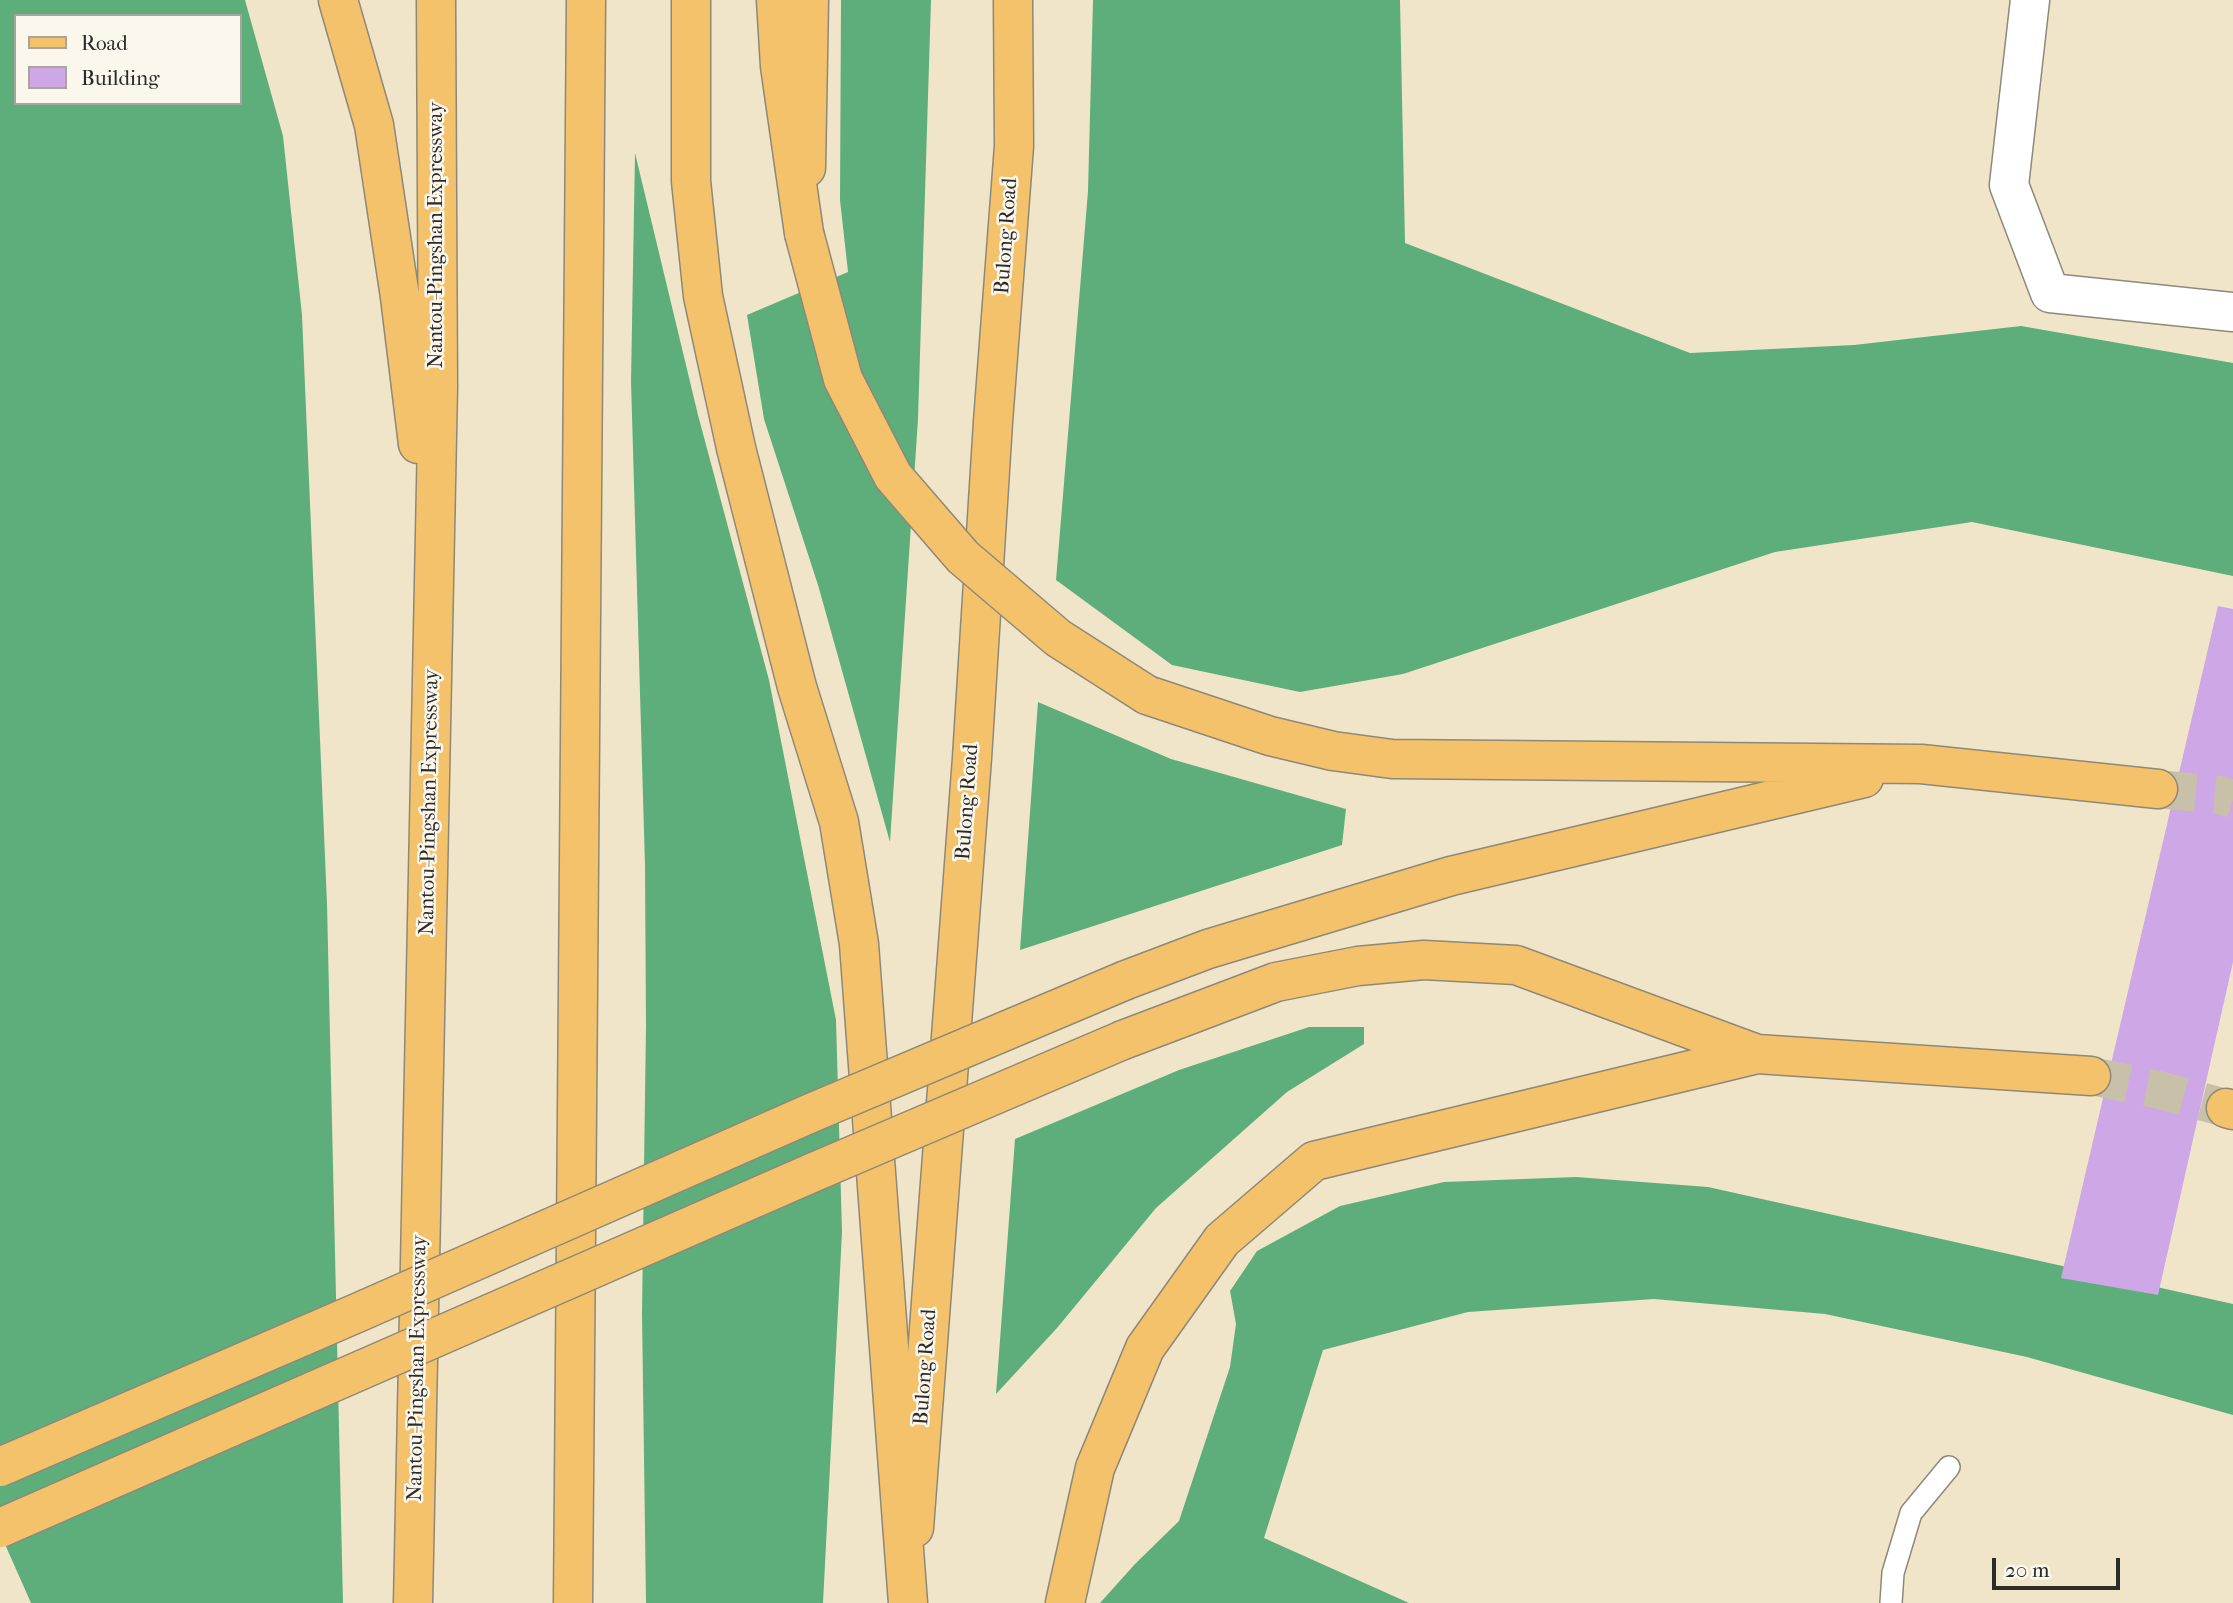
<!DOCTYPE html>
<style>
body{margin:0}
#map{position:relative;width:2233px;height:1603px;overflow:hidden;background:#f1e5c9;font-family:"IM FELL French Canon",serif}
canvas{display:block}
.legend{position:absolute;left:14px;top:14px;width:228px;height:91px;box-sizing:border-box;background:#fbf7ec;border:2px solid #a8a59f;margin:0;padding:9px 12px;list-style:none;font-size:21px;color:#2b2b2b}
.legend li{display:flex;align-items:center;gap:14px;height:35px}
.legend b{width:35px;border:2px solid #a8a59f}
.scale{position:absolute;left:1992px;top:1558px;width:128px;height:32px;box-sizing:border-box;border:4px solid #2b2b2b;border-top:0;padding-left:9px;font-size:21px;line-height:24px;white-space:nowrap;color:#2b2b2b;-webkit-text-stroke:5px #fbf7ec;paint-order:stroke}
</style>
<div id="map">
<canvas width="2233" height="1603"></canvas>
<ul class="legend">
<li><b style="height:9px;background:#f4c26a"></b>Road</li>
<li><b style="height:19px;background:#cda7e6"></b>Building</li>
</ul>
<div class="scale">20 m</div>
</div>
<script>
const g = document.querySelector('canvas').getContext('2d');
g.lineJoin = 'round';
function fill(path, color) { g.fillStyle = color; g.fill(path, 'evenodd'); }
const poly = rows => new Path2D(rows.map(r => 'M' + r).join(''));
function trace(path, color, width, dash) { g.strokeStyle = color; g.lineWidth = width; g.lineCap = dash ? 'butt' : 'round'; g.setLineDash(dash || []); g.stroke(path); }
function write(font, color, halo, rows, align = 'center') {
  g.font = font + ' "IM FELL French Canon",serif'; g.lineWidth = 5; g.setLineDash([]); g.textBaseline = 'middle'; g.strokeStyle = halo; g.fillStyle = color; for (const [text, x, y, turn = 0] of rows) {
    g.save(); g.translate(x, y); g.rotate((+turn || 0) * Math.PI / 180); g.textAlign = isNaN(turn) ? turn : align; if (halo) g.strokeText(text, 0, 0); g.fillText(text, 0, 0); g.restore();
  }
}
fill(poly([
 [0,0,245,0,283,136,302,315,327,904,343,1603,31,1603,0,1533],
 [16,16,240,16,240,103,16,103],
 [841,0,931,0,918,419,890,842,818,585,764,419,747,315,848,272,840,200],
 [1093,0,1400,0,1405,243,1690,353,1854,345,2021,326,2233,363,2233,576,1972,522,1775,552,1403,674,1300,692,1172,665,1056,580,1088,191],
 [635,153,698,415,769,680,836,1020,842,1232,823,1603,646,1603,642,1313,646,1025,645,866,631,381],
 [1038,702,1171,759,1346,809,1342,845,1020,950],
 [1309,1027,1364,1027,1364,1044,1287,1092,1156,1208,1057,1328,996,1394,1015,1139,1179,1070],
 [1576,1177,1708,1187,2233,1304,2233,1415,2027,1357,1825,1314,1654,1299,1468,1312,1323,1350,1264,1538,1409,1603,1100,1603,1135,1564,1179,1521,1230,1367,1236,1324,1230,1291,1257,1251,1340,1206,1444,1182]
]), '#5dae7b');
fill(poly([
 [2218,606,2233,609,2233,962,2158,1295,2061,1278]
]), '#cda7e6');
trace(poly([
 [2158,789,2219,795,2233,799],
 [2091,1076,2155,1089,2226,1108]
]), '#c9c0a9', 38, [38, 19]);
const service = poly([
 [1891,1603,1893,1573,1911,1513,1949,1467]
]);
const minor = poly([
 [2030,0,2009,185,2050,293,2233,312]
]);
const primary = poly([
 [806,168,809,0],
 [914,1528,972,758,993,422,1014,146,1013,0]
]);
const trunk = poly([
 [338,0,374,125,400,297,418,444],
 [691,0,691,181,703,296,736,448,797,687,839,822,859,944,908,1603],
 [413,1603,438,387,436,0],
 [573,1603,586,0]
]);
const motorway = poly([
 [776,0,780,66,804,233],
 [1147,695,1270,736,1333,751,1392,759,1921,764,2158,789],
 [1126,980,1208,949,1451,876,1864,778],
 [1123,1040,1276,982,1358,966,1424,960,1516,965,1757,1054,2091,1076],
 [2226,1108,2233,1110],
 [1065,1603,1095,1468,1145,1348,1222,1240,1314,1161,1757,1054]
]);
trace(service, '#8e887a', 24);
trace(minor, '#8e887a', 41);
trace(primary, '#8e887a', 41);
trace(trunk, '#8e887a', 41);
trace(motorway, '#8e887a', 41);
trace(service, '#fff', 21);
trace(minor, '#fff', 38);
trace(primary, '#f4c26a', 38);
trace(trunk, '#f4c26a', 38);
trace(motorway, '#f4c26a', 38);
const motorwayBridge = poly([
 [804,233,843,379,893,476,963,557,1058,638,1147,695],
 [0,1467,357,1313,811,1113,1126,980],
 [0,1528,814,1172,1123,1040]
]);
trace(motorwayBridge, '#8e887a', 41, []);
trace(motorwayBridge, '#f4c26a', 38);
write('21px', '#2b2b2b', '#fbf7ec', [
 ["Nantou-Pingshan Expressway",437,235,-90],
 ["Bulong Road",1007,236,-86],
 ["Nantou-Pingshan Expressway",430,802,-89],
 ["Bulong Road",968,802,-86],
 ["Bulong Road",926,1367,-86],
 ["Nantou-Pingshan Expressway",418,1368,-89]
]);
</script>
